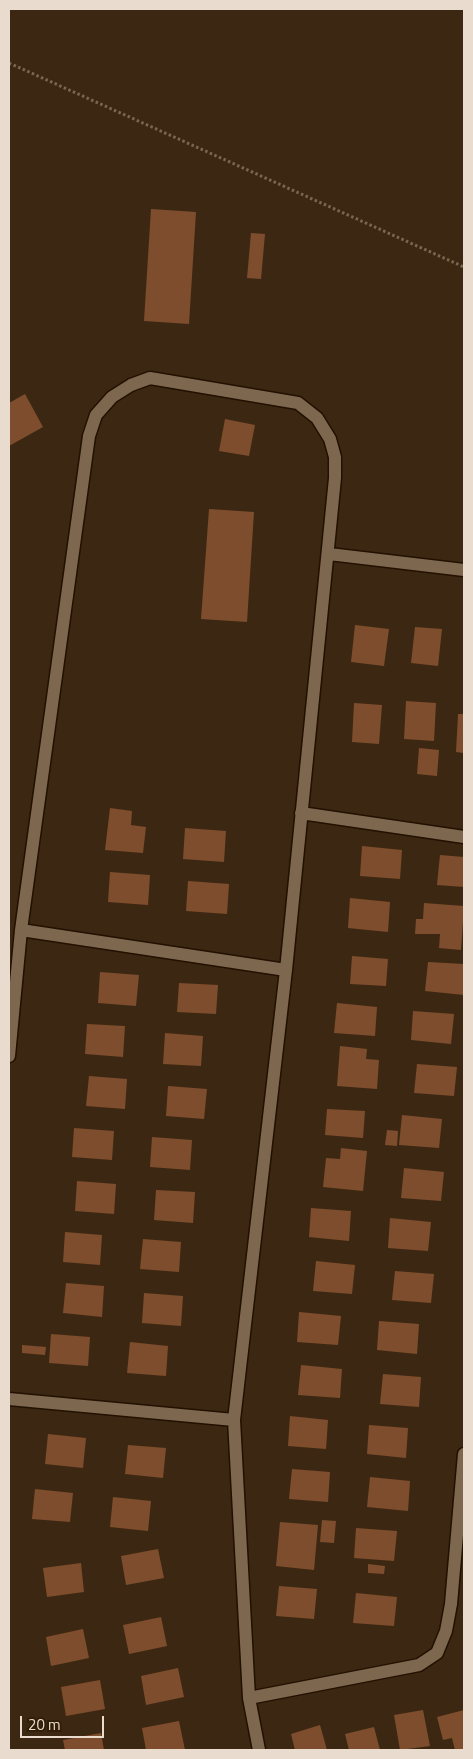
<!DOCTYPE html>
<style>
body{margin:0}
#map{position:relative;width:473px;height:1759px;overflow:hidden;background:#3c2812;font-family:"Titillium Web",sans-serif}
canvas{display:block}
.frame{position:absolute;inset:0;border:10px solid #e9dbce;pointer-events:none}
.scale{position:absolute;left:20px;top:1716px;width:84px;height:22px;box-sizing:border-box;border:2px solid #e9dbce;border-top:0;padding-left:6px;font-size:15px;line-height:18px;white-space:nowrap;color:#e9dbce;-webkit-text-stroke:4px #321e07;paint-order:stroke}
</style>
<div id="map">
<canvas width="473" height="1759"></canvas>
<div class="frame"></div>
<div class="scale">20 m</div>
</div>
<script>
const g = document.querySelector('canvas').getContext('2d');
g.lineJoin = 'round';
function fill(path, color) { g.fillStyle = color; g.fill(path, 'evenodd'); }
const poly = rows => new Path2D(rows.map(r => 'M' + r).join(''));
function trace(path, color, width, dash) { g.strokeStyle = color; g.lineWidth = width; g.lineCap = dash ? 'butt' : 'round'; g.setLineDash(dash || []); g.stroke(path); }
fill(poly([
 [151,209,196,212,189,324,144,321],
 [251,233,265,234,261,279,247,278],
 [25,394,43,427,9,446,9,403],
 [225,419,255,425,249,456,219,451],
 [209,509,254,512,247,622,201,619],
 [355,625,389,629,384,666,351,662],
 [415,627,442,629,438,666,411,663],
 [406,701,436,703,434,741,404,739],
 [354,703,382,705,379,744,352,742],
 [458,714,464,714,464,753,456,752],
 [419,748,439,750,437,776,417,774],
 [110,808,132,811,131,825,146,827,143,853,105,850],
 [185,828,226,831,224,862,183,859],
 [362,846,402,850,400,879,360,876],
 [440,855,464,857,464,887,437,885],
 [110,872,150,875,148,905,108,902],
 [188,881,229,884,227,914,186,911],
 [350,898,390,902,388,932,348,928],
 [424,903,464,906,461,950,439,948,440,934,415,934,416,919,423,919],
 [352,956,388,959,386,986,350,984],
 [428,962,464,964,464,995,425,991],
 [100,972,139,975,136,1006,98,1003],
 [179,983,218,985,216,1014,177,1012],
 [337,1003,377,1007,375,1036,334,1033],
 [413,1011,454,1014,451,1044,411,1040],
 [87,1024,125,1026,123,1057,85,1054],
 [165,1033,203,1036,201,1066,163,1064],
 [340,1046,367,1049,366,1059,379,1060,377,1089,337,1086],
 [417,1064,457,1067,454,1096,414,1093],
 [89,1076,127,1079,125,1109,86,1106],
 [168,1086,207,1089,204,1119,166,1116],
 [327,1109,365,1111,363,1138,325,1135],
 [402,1115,442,1119,439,1148,399,1145],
 [74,1128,114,1131,112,1160,72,1157],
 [387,1130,398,1131,397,1146,385,1145],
 [152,1137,192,1140,190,1170,150,1167],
 [341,1148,367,1151,363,1191,323,1187,326,1158,340,1159],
 [404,1168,444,1172,441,1201,401,1198],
 [77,1181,116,1184,114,1214,75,1211],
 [156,1190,195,1192,193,1223,154,1220],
 [311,1208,351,1211,349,1241,309,1237],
 [390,1218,431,1222,428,1251,388,1248],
 [65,1232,102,1235,100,1265,63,1262],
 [143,1239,181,1242,179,1272,140,1269],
 [316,1261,355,1265,352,1294,313,1291],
 [395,1271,434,1274,431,1303,392,1300],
 [66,1283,104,1286,102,1317,63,1313],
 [144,1293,183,1296,181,1326,142,1323],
 [299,1312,341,1316,338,1345,297,1342],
 [379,1321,419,1324,417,1354,377,1350],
 [51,1334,90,1337,88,1366,49,1363],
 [130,1342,168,1346,166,1376,127,1373],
 [22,1345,46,1347,45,1355,22,1353],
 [301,1365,342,1369,340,1398,298,1395],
 [383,1374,421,1377,419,1407,380,1404],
 [290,1416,328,1420,326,1449,288,1446],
 [369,1425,408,1428,406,1458,367,1454],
 [48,1434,86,1438,83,1468,45,1464],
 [128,1445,166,1448,163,1478,125,1474],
 [292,1469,330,1472,328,1502,289,1499],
 [370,1477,410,1481,408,1511,367,1507],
 [35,1489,73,1493,70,1522,32,1519],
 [113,1497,151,1501,148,1531,110,1527],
 [322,1520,336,1521,334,1543,320,1542],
 [280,1522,318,1525,314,1570,276,1566],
 [356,1528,397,1531,394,1561,354,1558],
 [158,1549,164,1578,126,1585,121,1556],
 [81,1563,84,1592,47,1597,43,1568],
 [368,1564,385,1566,384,1574,368,1573],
 [279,1586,317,1589,314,1619,276,1616],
 [356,1593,397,1597,394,1626,353,1623],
 [161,1617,167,1646,129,1654,123,1625],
 [83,1629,89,1658,51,1666,46,1637],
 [178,1668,184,1697,146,1705,141,1676],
 [100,1680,105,1709,66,1716,61,1687],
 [423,1710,430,1746,400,1750,394,1715],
 [464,1710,464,1750,455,1750,452,1738,443,1740,437,1717],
 [179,1721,185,1750,146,1750,142,1728],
 [320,1725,327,1750,295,1750,291,1734],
 [374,1727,380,1750,349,1750,345,1734],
 [101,1733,104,1750,65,1750,63,1740]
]), '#7e4d2d');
const minor = poly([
 [329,554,464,570],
 [301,813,464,837],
 [21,930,286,970],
 [9,1056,21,930,89,436,96,415,112,397,131,385,150,378,298,403,317,418,330,439,335,457,335,478,286,970,234,1420,249,1698,259,1750],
 [9,1399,234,1420],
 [249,1698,419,1665,437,1653,446,1631,451,1604,464,1454]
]);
trace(minor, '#221000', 15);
trace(poly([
 [9,63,464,267]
]), '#796754', 3, [2.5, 2.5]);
trace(minor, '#7e674f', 12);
</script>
